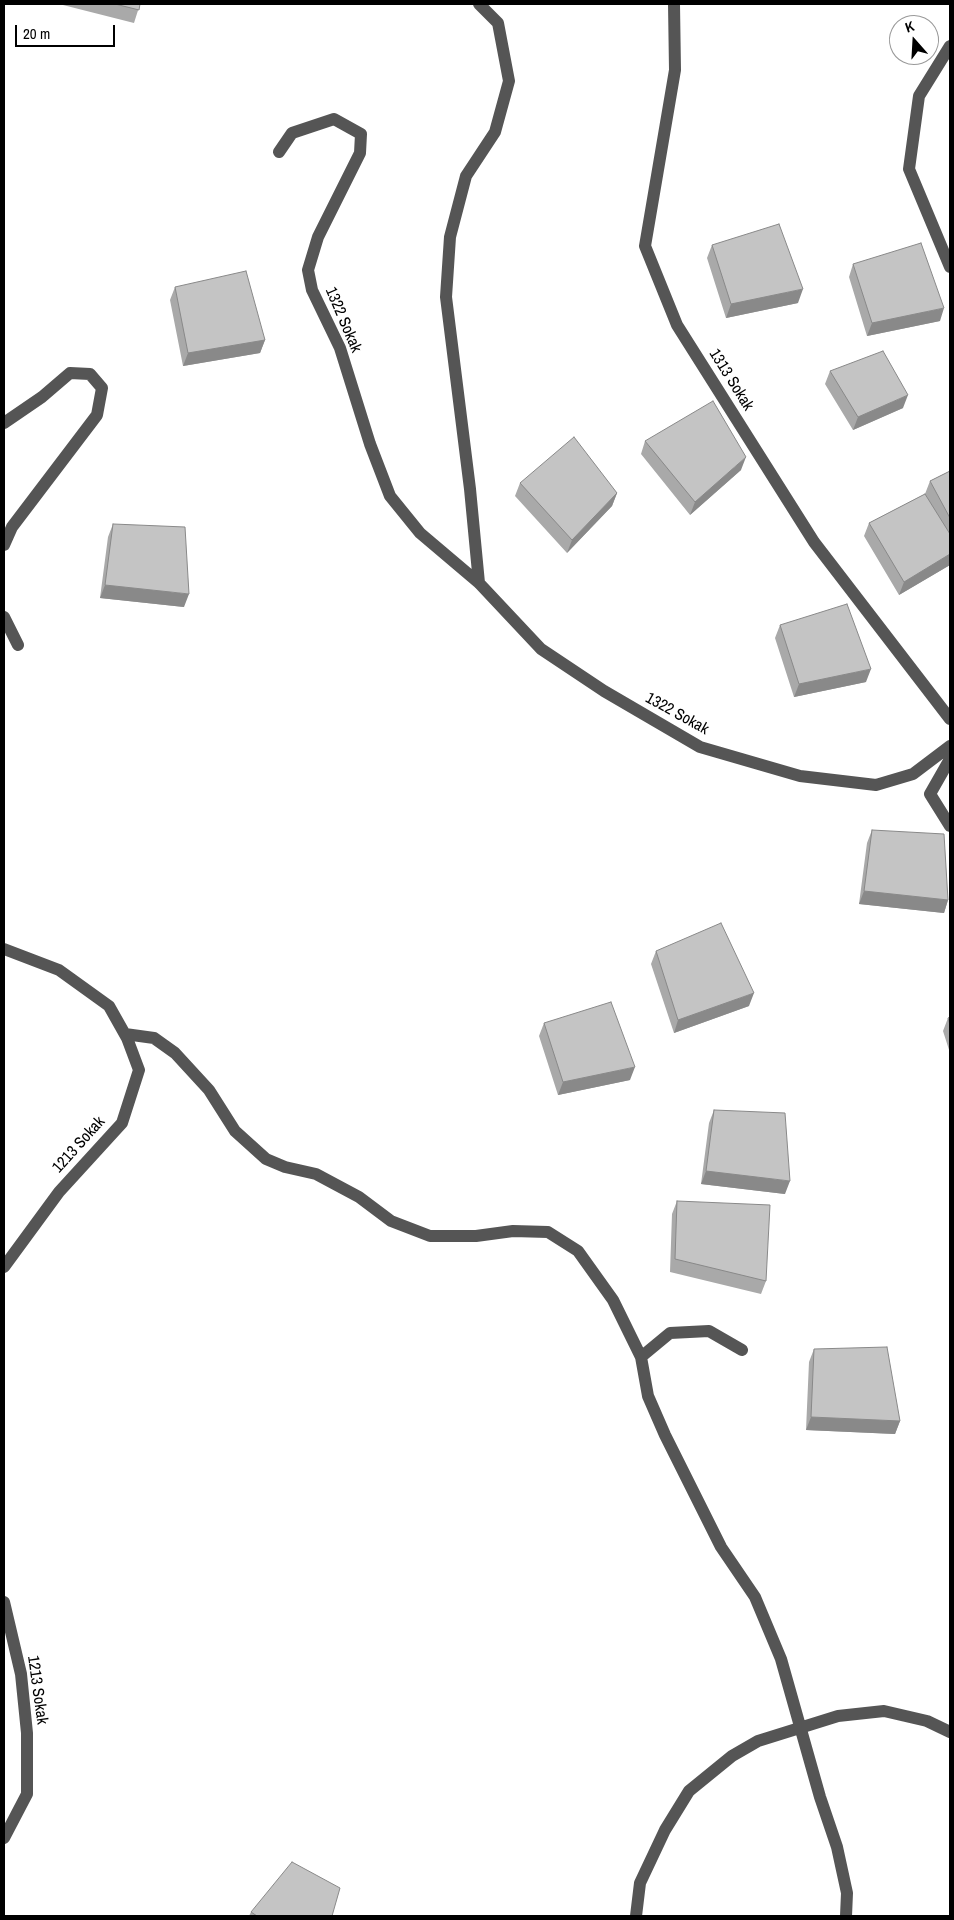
<!DOCTYPE html>
<style>
body{margin:0}
#map{position:relative;width:954px;height:1920px;overflow:hidden;background:#fff;font-family:"Archivo Narrow",sans-serif}
canvas{display:block}
.frame{position:absolute;inset:0;border:5px solid #000;pointer-events:none}
.north{position:absolute;left:889px;top:15px;width:50px;height:50px;box-sizing:border-box;background:#fff;border:1px solid #999;border-radius:50%;rotate:341deg;font-size:14px;font-weight:700;line-height:20px;text-align:center;color:#000}
.north::after{content:'';display:block;margin:auto;width:18px;height:22px;background:#000;clip-path:polygon(50% 0,100% 100%,50% 72%,0 100%)}
.scale{position:absolute;left:15px;top:25px;width:100px;height:22px;box-sizing:border-box;border:2px solid #000;border-top:0;padding-left:6px;font-size:15px;line-height:18px;white-space:nowrap;color:#000;-webkit-text-stroke:4px #fff;paint-order:stroke}
</style>
<div id="map">
<canvas width="954" height="1920"></canvas>
<div class="frame"></div>
<div class="north">K</div>
<div class="scale">20 m</div>
</div>
<script>
const g = document.querySelector('canvas').getContext('2d');
g.lineJoin = 'round';
const poly = rows => new Path2D(rows.map(r => 'M' + r).join(''));
function trace(path, color, width, dash) { g.strokeStyle = color; g.lineWidth = width; g.lineCap = dash ? 'butt' : 'round'; g.setLineDash(dash || []); g.stroke(path); }
function fill(path, color) { g.fillStyle = color; g.fill(path, 'evenodd'); }
function write(font, color, halo, rows, align = 'center') {
  g.font = font + ' "Archivo Narrow",sans-serif'; g.lineWidth = 4; g.setLineDash([]); g.textBaseline = 'middle'; g.strokeStyle = halo; g.fillStyle = color; for (const [text, x, y, turn = 0] of rows) {
    g.save(); g.translate(x, y); g.rotate((+turn || 0) * Math.PI / 180); g.textAlign = isNaN(turn) ? turn : align; if (halo) g.strokeText(text, 0, 0); g.fillText(text, 0, 0); g.restore();
  }
}
trace(poly([
 [479,4,498,23,509,81,495,132,466,176,450,237,446,297,470,489,479,583],
 [674,4,675,70,645,246,677,325,814,542,950,719],
 [950,46,919,96,909,169,950,267],
 [279,152,292,133,334,119,361,134,360,153,318,237,308,270,312,290,340,348,370,444,390,496,420,533,479,583,541,649,604,691,700,747,800,776,876,785,913,774,950,746],
 [4,423,42,397,70,373,90,374,102,388,97,415,12,527,4,545],
 [4,617,18,645],
 [950,759,930,794,950,826],
 [4,949,59,970,109,1006,127,1038,139,1070,122,1123,59,1192,4,1267],
 [125,1034,154,1038,175,1053,209,1090,235,1131,266,1159,285,1167,316,1174,359,1197,391,1221,430,1236,476,1236,513,1231,548,1232,578,1251,613,1300,641,1357],
 [742,1350,709,1331,670,1333,641,1357,648,1396,665,1435,721,1547,755,1597,781,1659,820,1797,837,1847,847,1893,846,1916],
 [4,1602,21,1674,27,1733,27,1794,4,1838],
 [636,1916,640,1883,665,1830,689,1791,732,1756,758,1741,838,1716,884,1711,927,1721,950,1732]
]), '#555', 12);
fill(poly([
 [59,4,140,4,134,23],
 [712,245,798,303,726,318,707,258],
 [853,264,940,321,867,336,849,277],
 [175,287,265,340,260,353,183,366,170,300],
 [830,371,903,408,853,430,825,384],
 [645,441,741,470,690,515,641,454],
 [950,471,950,565,899,595,864,536,869,523,925,494,930,481],
 [520,483,617,493,612,506,567,553,515,496],
 [113,524,184,607,100,598,108,537],
 [780,625,866,682,794,697,775,638],
 [872,830,948,900,944,913,859,904,867,843],
 [656,951,749,1006,674,1033,651,964],
 [950,1017,950,1053,943,1031,948,1018],
 [544,1023,630,1080,558,1095,539,1036],
 [714,1110,785,1194,701,1184,709,1123],
 [677,1201,766,1281,761,1294,670,1272,672,1214],
 [814,1349,900,1421,895,1434,806,1430,809,1362],
 [251,1912,332,1916,249,1916]
]), '#a9a9a9');
fill(poly([
 [803,289,798,303,726,318,731,304],
 [944,308,940,321,867,336,872,323],
 [265,340,260,353,183,366,188,353],
 [908,395,903,408,853,430,858,417],
 [746,457,741,470,690,515,695,502],
 [617,493,612,506,567,553,572,540],
 [950,554,950,565,899,595,904,582],
 [105,585,189,594,184,607,100,598],
 [871,669,866,682,794,697,799,684],
 [864,891,948,900,944,913,859,904],
 [754,993,749,1006,674,1033,678,1020],
 [635,1067,630,1080,558,1095,563,1082],
 [706,1171,790,1181,785,1194,701,1184],
 [811,1417,900,1421,895,1434,806,1430]
]), '#898989');
const building = poly([
 [115,4,140,4,139,10,115,4],
 [779,224,803,289,731,304,712,245,779,224],
 [921,243,944,308,872,323,853,264,921,243],
 [246,271,265,340,188,353,175,287,246,271],
 [883,351,908,395,858,417,830,371,883,351],
 [713,401,746,457,695,502,645,441,713,401],
 [574,437,617,493,572,540,520,483,574,437],
 [950,471,950,518,930,481,950,471],
 [925,494,950,534,950,554,904,582,869,523,925,494],
 [113,524,185,527,189,594,105,585,113,524],
 [847,604,871,669,799,684,780,625,847,604],
 [872,830,944,834,948,900,864,891,872,830],
 [721,923,754,993,678,1020,656,951,721,923],
 [611,1002,635,1067,563,1082,544,1023,611,1002],
 [950,1017,950,1025,948,1018,950,1017],
 [714,1110,785,1113,790,1181,706,1171,714,1110],
 [677,1201,770,1205,766,1281,675,1259,677,1201],
 [887,1347,900,1421,811,1417,814,1349,887,1347],
 [292,1862,340,1888,332,1916,257,1916,251,1912,292,1862]
]);
fill(building, '#c4c4c4');
trace(building, '#898989', 1);
write('16px', '#000', '#fff', [
 ["1322 Sokak",343,320,67],
 ["1313 Sokak",731,380,58],
 ["1322 Sokak",677,714,29],
 ["1213 Sokak",79,1145,-48],
 ["1213 Sokak",37,1690,82]
]);
</script>
